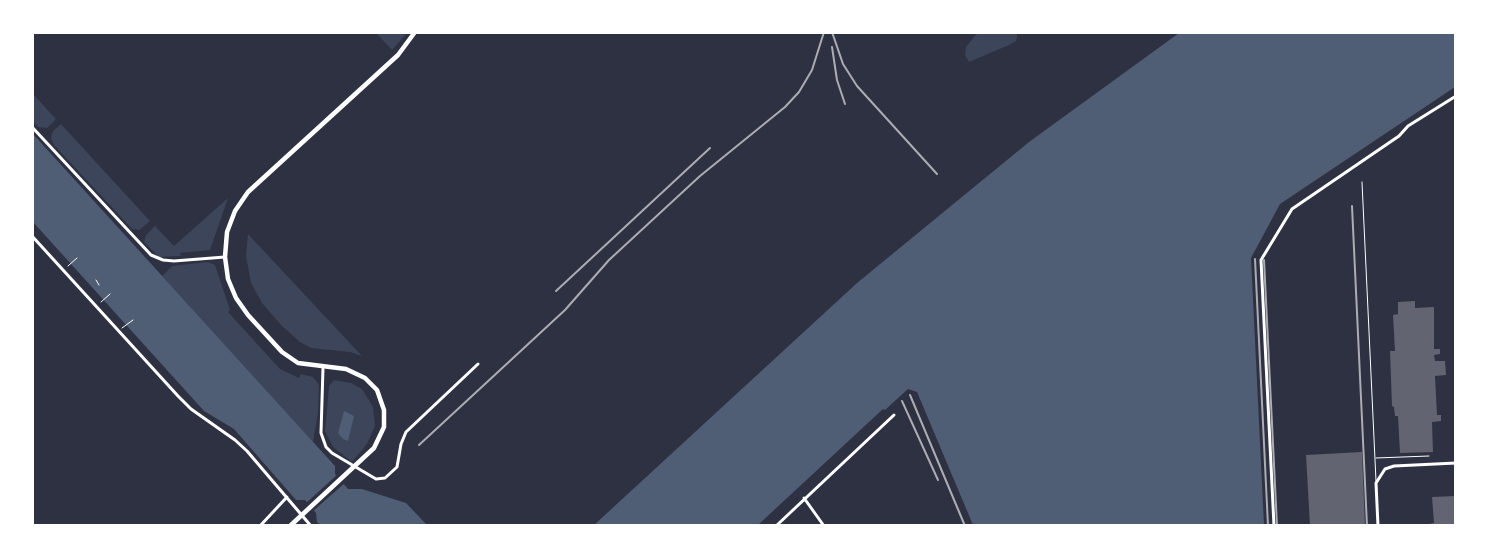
<!DOCTYPE html>
<style>
body{margin:0}
#map{position:relative;width:1488px;height:558px;overflow:hidden;background:#2d3142;font-family:Raleway,sans-serif}
canvas{display:block}
.frame{position:absolute;inset:0;border:34px solid #fff;pointer-events:none}
</style>
<div id="map">
<canvas width="1488" height="558"></canvas>
<div class="frame"></div>
</div>
<script>
const g = document.querySelector('canvas').getContext('2d');
g.lineJoin = 'round';
function fill(path, color) { g.fillStyle = color; g.fill(path, 'evenodd'); }
const poly = rows => new Path2D(rows.map(r => 'M' + r).join(''));
function trace(path, color, width, dash) { g.strokeStyle = color; g.lineWidth = width; g.lineCap = dash ? 'butt' : 'round'; g.setLineDash(dash || []); g.stroke(path); }
fill(poly([
 [978,32,1017,33,1017,37,1016,41,1009,45,969,62,965,55,966,47],
 [376,33,407,33,392,50],
 [33,94,56,119,47,128,38,127,33,121],
 [61,124,150,221,143,227,139,230,132,229,54,145,51,138,53,131],
 [228,198,210,250,180,253,181,256,159,257,144,242,146,235,155,226,174,246],
 [248,234,362,356,350,352,311,348,300,342,282,326,262,303,251,283,246,256],
 [208,262,215,265,230,310,228,312,280,369,299,378,301,374,313,377,319,385,318,413,313,442,162,276,172,266],
 [334,380,351,383,362,389,373,407,375,426,367,444,352,462,333,447,325,431,329,386]
]), '#3c4559');
fill(poly([
 [1179,33,1455,33,1455,87,1280,204,1251,258,1264,525,973,525,917,392,908,389,885,410,883,409,758,525,594,525,857,283,1029,142],
 [33,134,335,466,335,474,348,489,362,489,406,503,427,525,320,525,317,522,316,513,305,500,296,500,234,429,204,411,33,222],
 [344,411,354,416,348,441,343,439,338,433]
]), '#4f5d75');
fill(poly([
 [338,474,346,482,312,512,305,504]
]), '#2d3142');
fill(poly([
 [1415,301,1415,308,1434,307,1434,349,1440,349,1440,354,1434,355,1435,361,1445,361,1446,375,1435,376,1437,415,1441,415,1441,421,1432,422,1433,452,1400,453,1398,416,1395,416,1394,407,1392,406,1390,351,1395,351,1393,315,1398,314,1398,302],
 [1362,452,1365,526,1310,526,1306,455],
 [1456,496,1456,526,1420,526,1434,523,1432,497]
]), '#626471');
trace(poly([
 [68,266,77,258],
 [96,280,99,285],
 [101,302,110,294],
 [122,328,133,320]
]), '#fff', 1);
trace(poly([
 [1362,182,1376,481],
 [1376,458,1429,456]
]), '#fff', 1);
trace(poly([
 [32,127,151,255,163,260,174,261,225,257],
 [32,236,178,396,191,409,235,440,247,451,311,526],
 [323,368,321,433,326,447,332,453,376,479,385,478,397,467,401,444,406,432,478,364],
 [804,498,824,526],
 [260,526,287,497],
 [776,526,894,415],
 [1274,526,1261,260,1292,209,1399,136,1408,126,1456,96],
 [1378,526,1376,483,1385,469,1394,466,1456,463]
]), '#fff', 3);
trace(poly([
 [290,526,374,448,384,427,384,410,377,390,365,378,346,369,298,363,282,352,248,315,236,298,228,279,225,257,227,232,235,211,248,192,398,55,415,32]
]), '#fff', 4.5);
trace(poly([
 [832,32,843,64,857,86,937,174],
 [832,47,837,80,845,104],
 [1352,206,1367,526],
 [1255,259,1268,526],
 [1264,260,1277,526],
 [556,291,710,148],
 [910,395,965,526],
 [902,401,938,480],
 [419,445,565,310,609,260,700,176,785,107,799,92,812,70,824,32]
]), '#abadb3', 2);
</script>
